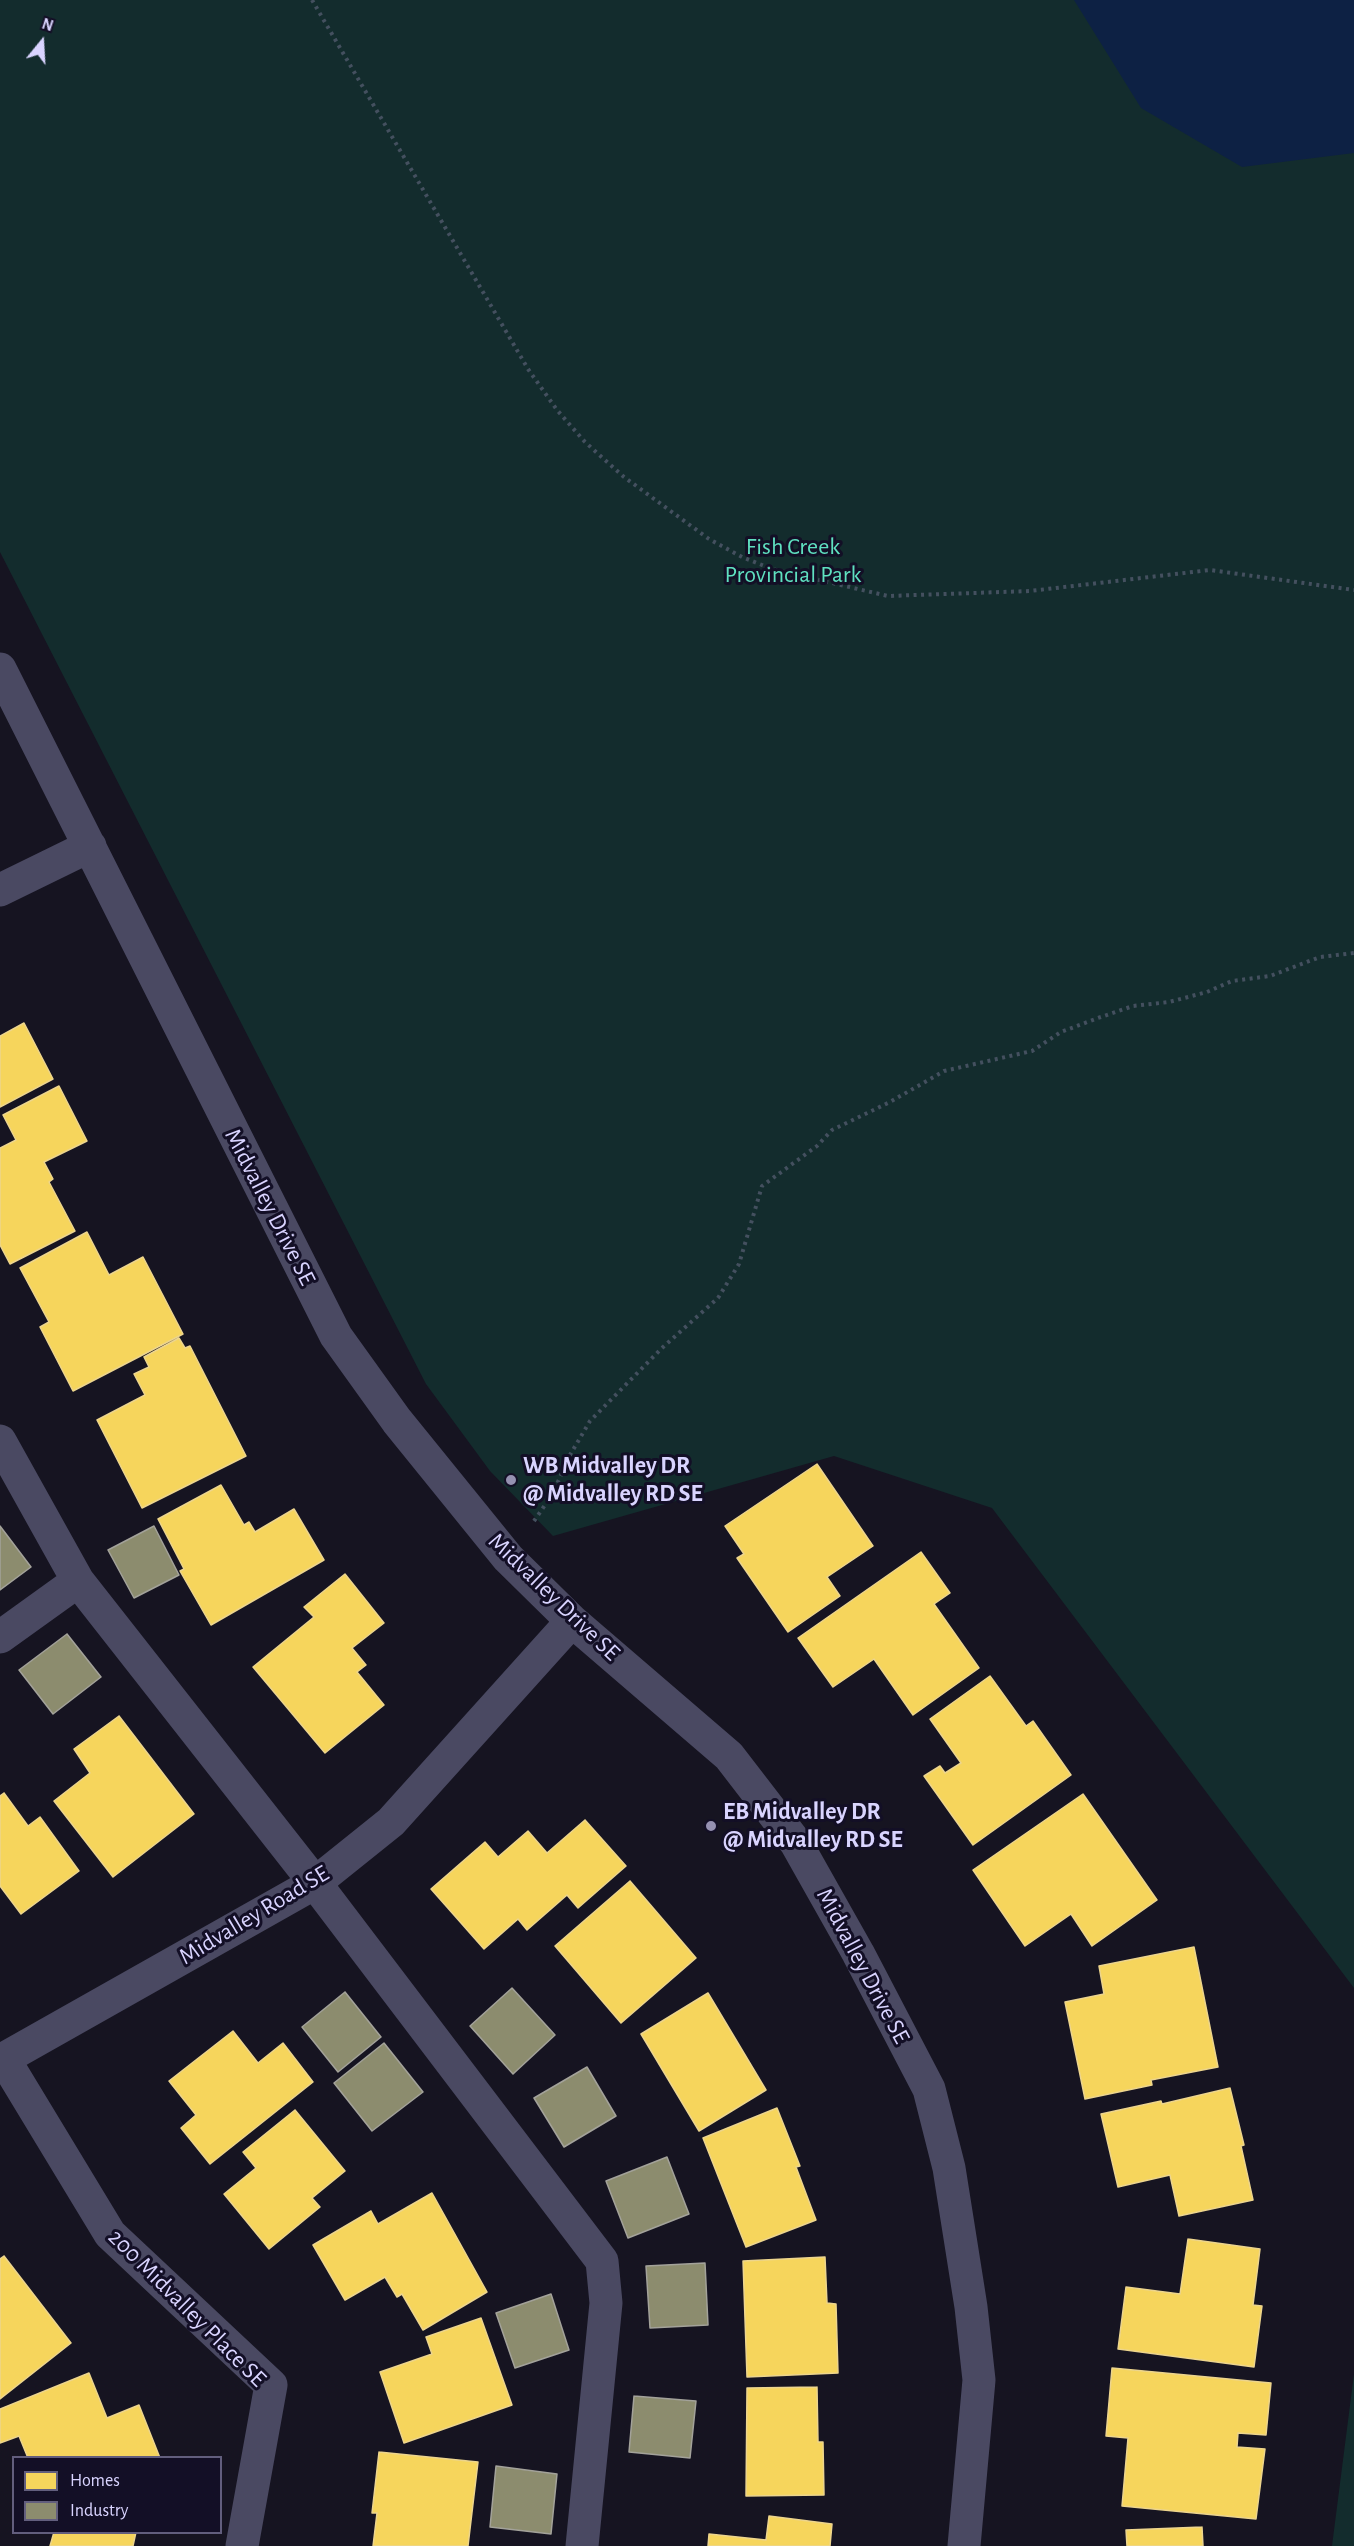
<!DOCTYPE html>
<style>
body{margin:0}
#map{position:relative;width:1354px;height:2546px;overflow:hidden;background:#161421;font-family:"Alegreya Sans",sans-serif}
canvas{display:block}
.legend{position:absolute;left:12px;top:2456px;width:210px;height:78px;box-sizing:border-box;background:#130f26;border:2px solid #625e7d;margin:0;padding:8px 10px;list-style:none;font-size:18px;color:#d9d4ff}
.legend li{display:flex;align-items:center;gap:12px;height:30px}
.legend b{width:30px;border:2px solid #625e7d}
.north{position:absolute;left:12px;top:12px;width:60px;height:60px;-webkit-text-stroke:4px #130f26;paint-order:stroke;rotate:18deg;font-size:16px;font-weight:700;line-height:24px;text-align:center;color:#d9d4ff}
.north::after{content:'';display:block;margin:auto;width:21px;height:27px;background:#d9d4ff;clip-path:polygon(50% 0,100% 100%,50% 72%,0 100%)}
</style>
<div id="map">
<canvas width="1354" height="2546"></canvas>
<ul class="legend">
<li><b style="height:16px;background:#f6d55c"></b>Homes</li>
<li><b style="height:16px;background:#8c8c6e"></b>Industry</li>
</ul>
<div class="north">N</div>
</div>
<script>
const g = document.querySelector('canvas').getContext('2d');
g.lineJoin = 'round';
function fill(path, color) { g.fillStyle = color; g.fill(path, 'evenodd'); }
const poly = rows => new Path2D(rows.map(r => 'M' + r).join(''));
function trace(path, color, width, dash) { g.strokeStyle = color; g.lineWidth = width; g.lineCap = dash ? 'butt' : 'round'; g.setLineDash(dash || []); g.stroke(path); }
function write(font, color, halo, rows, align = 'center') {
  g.font = font + ' "Alegreya Sans",sans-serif'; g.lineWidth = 6; g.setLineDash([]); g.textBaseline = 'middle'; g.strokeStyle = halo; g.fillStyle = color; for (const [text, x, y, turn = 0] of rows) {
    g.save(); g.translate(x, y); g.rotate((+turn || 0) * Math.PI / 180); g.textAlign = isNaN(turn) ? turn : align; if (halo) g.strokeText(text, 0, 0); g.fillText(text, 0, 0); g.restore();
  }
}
fill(poly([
 [0,0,1354,0,1354,1988,992,1508,834,1456,553,1536,490,1471,426,1384,0,552],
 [1354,2374,1354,2546,1332,2546]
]), '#132c2d');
fill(poly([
 [1074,0,1354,0,1354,153,1242,167,1141,108]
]), '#0d2144');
const homes = poly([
 [24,1023,53,1079,0,1107,0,1036,24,1023],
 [59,1086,87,1141,44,1162,53,1179,49,1182,75,1231,10,1264,0,1245,0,1148,16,1140,3,1115,59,1086],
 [87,1232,109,1275,143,1257,183,1334,73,1391,40,1327,49,1322,20,1268,87,1232],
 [179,1338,185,1348,190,1346,246,1456,142,1508,97,1420,145,1395,134,1374,149,1367,144,1357,179,1338],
 [817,1464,873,1546,827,1577,840,1596,788,1632,737,1558,744,1554,725,1526,817,1464],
 [221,1485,244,1525,249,1522,255,1532,294,1509,324,1560,211,1625,180,1571,184,1569,158,1519,221,1485],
 [921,1552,950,1593,934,1604,979,1668,913,1715,874,1659,833,1687,798,1638,921,1552],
 [345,1574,384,1623,352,1648,366,1665,357,1672,384,1705,325,1753,253,1667,314,1617,304,1607,345,1574],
 [990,1676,1026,1726,1033,1721,1071,1775,973,1845,924,1776,940,1766,945,1773,961,1763,930,1719,990,1676],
 [119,1716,194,1814,113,1877,54,1801,90,1773,74,1749,119,1716],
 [4,1793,28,1826,40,1817,79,1871,21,1914,0,1886,0,1796,4,1793],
 [1083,1794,1157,1900,1092,1946,1071,1914,1025,1946,973,1870,1083,1794],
 [585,1820,626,1866,578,1908,567,1895,527,1930,518,1919,484,1949,431,1889,485,1842,498,1857,528,1831,547,1853,585,1820],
 [630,1881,696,1958,621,2023,555,1946,630,1881],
 [1194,1947,1218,2067,1151,2080,1152,2085,1085,2099,1065,2002,1104,1994,1099,1966,1194,1947],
 [708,1993,766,2090,699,2131,641,2034,708,1993],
 [233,2031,258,2063,283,2043,313,2082,210,2164,181,2128,196,2115,169,2081,233,2031],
 [1230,2088,1244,2145,1241,2146,1253,2200,1179,2216,1170,2175,1118,2187,1101,2114,1161,2101,1162,2104,1230,2088],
 [777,2108,800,2166,796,2167,816,2220,746,2247,703,2138,777,2108],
 [295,2110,345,2171,312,2198,320,2207,269,2249,224,2194,256,2168,243,2152,295,2110],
 [432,2193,487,2292,423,2330,402,2294,397,2297,385,2277,345,2300,313,2245,371,2211,378,2224,432,2193],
 [1188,2239,1260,2249,1253,2305,1262,2306,1254,2367,1118,2349,1126,2287,1180,2294,1188,2239],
 [4,2256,71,2343,0,2399,0,2259,4,2256],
 [825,2257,827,2303,836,2304,838,2373,747,2377,743,2261,825,2257],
 [481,2318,512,2405,404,2443,380,2372,432,2354,426,2337,481,2318],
 [1112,2368,1271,2383,1266,2435,1238,2433,1237,2447,1265,2449,1256,2519,1122,2506,1128,2438,1106,2436,1112,2368],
 [89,2373,107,2418,139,2405,160,2458,28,2458,19,2436,0,2443,0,2409,89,2373],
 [817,2387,818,2442,823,2442,824,2495,746,2496,747,2388,817,2387],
 [379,2452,478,2462,468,2546,373,2546,377,2513,372,2513,379,2452],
 [769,2516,832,2524,830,2546,708,2546,709,2534,766,2540,769,2516],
 [1202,2527,1203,2546,1127,2546,1126,2530,1202,2527],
 [54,2532,136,2532,133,2546,50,2546,54,2532]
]);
fill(homes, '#f6d55c');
trace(homes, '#edd58d', 1.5);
const industry = poly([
 [0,1526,31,1567,0,1590,0,1526],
 [154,1526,179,1575,134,1598,108,1550,154,1526],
 [67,1634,101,1677,53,1714,19,1670,67,1634],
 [512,1988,555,2035,513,2074,470,2026,512,1988],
 [345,1992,381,2037,338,2072,302,2027,345,1992],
 [384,2043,423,2092,372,2131,334,2083,384,2043],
 [587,2067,616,2116,564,2147,534,2098,587,2067],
 [667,2157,689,2214,628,2238,606,2181,667,2157],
 [705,2263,708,2325,650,2328,646,2266,705,2263],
 [551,2294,569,2350,515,2368,496,2313,551,2294],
 [634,2396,696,2401,690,2458,629,2452,634,2396],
 [496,2466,557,2474,551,2534,490,2527,496,2466]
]);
fill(industry, '#8c8c6e');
trace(industry, '#a3a29a', 1.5);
trace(poly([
 [312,0,528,369,557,410,585,442,624,477,709,539,742,557,772,569,888,596,1030,591,1210,570,1354,590],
 [534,1521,552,1495,570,1455,590,1421,662,1348,718,1298,739,1264,762,1186,817,1146,832,1130,890,1102,944,1071,1032,1051,1061,1032,1098,1018,1133,1006,1169,1002,1207,992,1232,981,1270,976,1320,957,1354,953]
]), '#44505f', 4, [3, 4.5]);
trace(poly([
 [0,669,336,1336,397,1421,508,1558,572,1621,729,1756,796,1843,858,1953,929,2089,949,2168,971,2307,979,2380,964,2546],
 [0,890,90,846],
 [0,1441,78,1581,315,1883,602,2261,606,2303,582,2546],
 [0,1637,78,1581],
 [4,2059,110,2234,271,2385,242,2546],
 [0,2061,315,1883,391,1822,572,1621]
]), '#4a4962', 33);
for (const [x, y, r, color] of [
 [511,1480,6,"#9591b1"],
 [711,1826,6,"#9591b1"]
]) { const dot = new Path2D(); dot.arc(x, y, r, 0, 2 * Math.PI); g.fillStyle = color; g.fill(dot); trace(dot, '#130f26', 2); }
write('24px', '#5fe0c0', '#130f26', [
 ["Fish Creek",793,547],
 ["Provincial Park",793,575]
]);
write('24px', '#d9d4ff', '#130f26', [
 ["Midvalley Drive SE",270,1207,63],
 ["Midvalley Drive SE",554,1597,44],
 ["Midvalley Road SE",254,1915,-31],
 ["Midvalley Drive SE",863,1966,62],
 ["200 Midvalley Place SE",187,2308,45]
]);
write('bold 24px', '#d9d4ff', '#130f26', [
 ["WB Midvalley DR",523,1466],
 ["@ Midvalley RD SE",523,1494],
 ["EB Midvalley DR",723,1812],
 ["@ Midvalley RD SE",723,1840]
], 'left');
</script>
